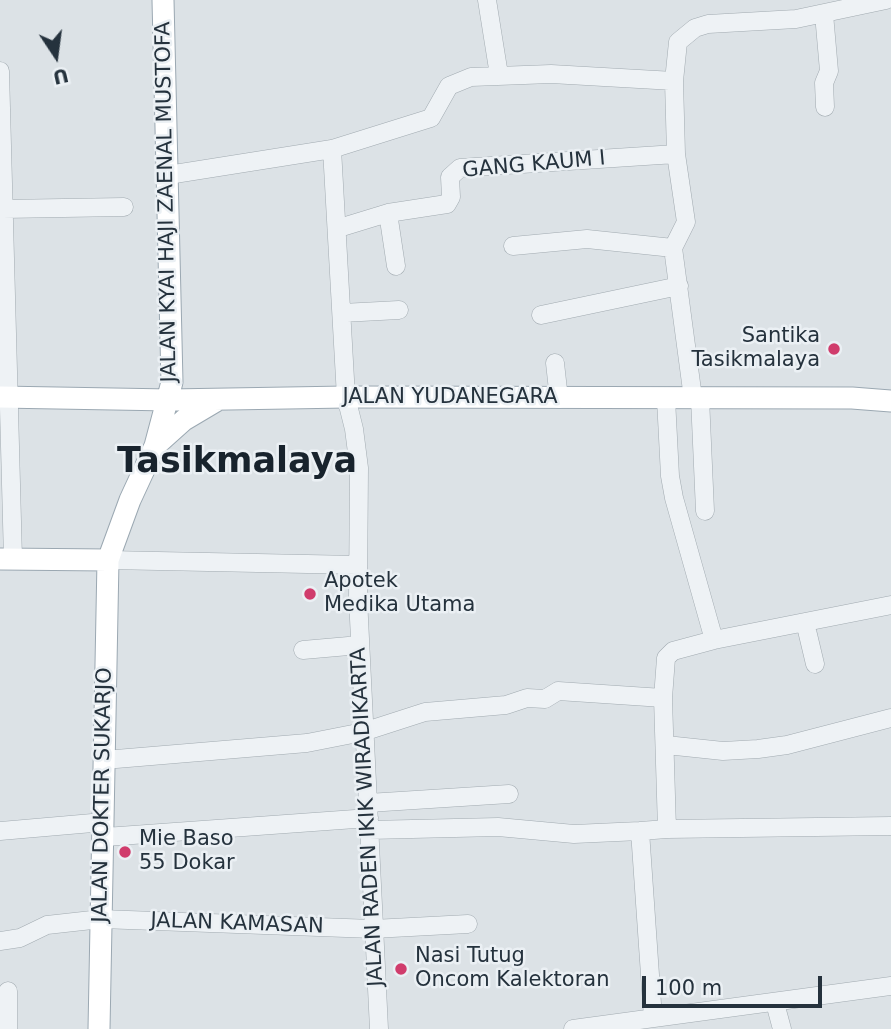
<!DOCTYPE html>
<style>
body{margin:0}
#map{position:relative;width:891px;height:1029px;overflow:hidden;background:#dce2e6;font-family:"DejaVu Sans",sans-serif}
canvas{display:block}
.north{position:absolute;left:21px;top:21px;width:70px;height:70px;-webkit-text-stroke:5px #ebf0f4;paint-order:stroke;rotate:167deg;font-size:19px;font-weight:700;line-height:28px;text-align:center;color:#25323d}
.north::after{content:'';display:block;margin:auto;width:24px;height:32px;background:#25323d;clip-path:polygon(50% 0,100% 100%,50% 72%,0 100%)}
.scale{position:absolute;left:642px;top:976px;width:180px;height:32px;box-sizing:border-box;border:4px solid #25323d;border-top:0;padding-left:9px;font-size:21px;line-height:24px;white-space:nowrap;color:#25323d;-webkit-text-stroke:5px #ebf0f4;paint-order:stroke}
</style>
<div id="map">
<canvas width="891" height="1029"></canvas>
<div class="north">U</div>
<div class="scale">100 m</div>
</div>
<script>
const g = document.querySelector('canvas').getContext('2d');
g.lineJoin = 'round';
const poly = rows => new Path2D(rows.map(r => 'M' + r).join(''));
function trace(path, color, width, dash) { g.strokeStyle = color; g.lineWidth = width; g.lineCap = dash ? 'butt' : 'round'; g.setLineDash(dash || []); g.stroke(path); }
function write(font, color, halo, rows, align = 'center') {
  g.font = font + ' "DejaVu Sans",sans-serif'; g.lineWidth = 5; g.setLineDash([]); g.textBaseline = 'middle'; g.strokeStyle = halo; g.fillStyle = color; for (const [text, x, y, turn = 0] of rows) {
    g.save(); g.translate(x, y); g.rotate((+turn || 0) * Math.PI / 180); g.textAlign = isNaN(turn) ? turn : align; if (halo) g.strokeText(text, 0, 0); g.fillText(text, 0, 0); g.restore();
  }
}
const minor = poly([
 [487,0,499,75],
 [824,14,829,71,824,83,825,107],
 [0,71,13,559],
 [674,81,676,154,686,222,673,248,693,398],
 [332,149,346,397,354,429,359,468,358,598,379,1029],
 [168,175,332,149,431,118,449,86,471,77,551,74,674,81,678,42,695,28,708,24,796,19,886,0],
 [3,209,124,207],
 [388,213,396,266],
 [339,228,388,213,447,204,451,197,450,177,460,168,676,154],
 [513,246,587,239,673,248],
 [342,313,399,310],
 [541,315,679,286],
 [555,363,559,399],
 [700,398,705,511],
 [666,399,670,476,674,498,714,640],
 [108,560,357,565],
 [891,605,714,640,673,651,666,658,663,698,667,829,891,826],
 [805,622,815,664],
 [303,650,360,645],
 [666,745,723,751,758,749,787,745,891,718],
 [104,760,307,743,363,732,425,712,506,705,527,698,545,699,558,691,663,698],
 [368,803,509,794],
 [369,830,498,827,574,834,640,831],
 [0,831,104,822],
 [105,837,369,818],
 [0,941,20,938,47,925,101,919,373,929,468,924],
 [775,1003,782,1029],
 [653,1018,640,831,667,829],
 [8,1029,8,991],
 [573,1029,891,986]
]);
const major = poly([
 [0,397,170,400,346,397,852,398,891,401],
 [155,446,184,420,216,401],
 [0,559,108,560],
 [99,1029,108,560,130,500,155,446,172,382,163,0]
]);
trace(minor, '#a1aab0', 19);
trace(major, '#9ba8b2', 23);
trace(minor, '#eef2f5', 18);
trace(major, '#fff', 21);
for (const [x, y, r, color] of [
 [834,349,7,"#d03c6c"],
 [310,594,7,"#d03c6c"],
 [125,852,7,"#d03c6c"],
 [401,969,7,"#d03c6c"]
]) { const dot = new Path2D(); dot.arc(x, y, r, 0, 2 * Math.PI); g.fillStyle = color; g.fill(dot); trace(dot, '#ebf0f4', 2.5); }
write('21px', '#25323d', '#ebf0f4', [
 ["GANG KAUM I",534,165,-5],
 ["JALAN KYAI HAJI ZAENAL MUSTOFA",167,202,-91],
 ["JALAN YUDANEGARA",450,398],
 ["JALAN DOKTER SUKARJO",103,795,-89],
 ["JALAN RADEN IKIK WIRADIKARTA",368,817,-93],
 ["JALAN KAMASAN",237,924,2]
]);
write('21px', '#25323d', '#ebf0f4', [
 ["Santika",820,337,"right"],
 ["Tasikmalaya",820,361,"right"],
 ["Apotek",324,582],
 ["Medika Utama",324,606],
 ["Mie Baso",139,840],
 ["55 Dokar",139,864],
 ["Nasi Tutug",415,957],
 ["Oncom Kalektoran",415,981]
], 'left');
write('bold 35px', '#18232d', '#ebf0f4', [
 ["Tasikmalaya",237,463]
]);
</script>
